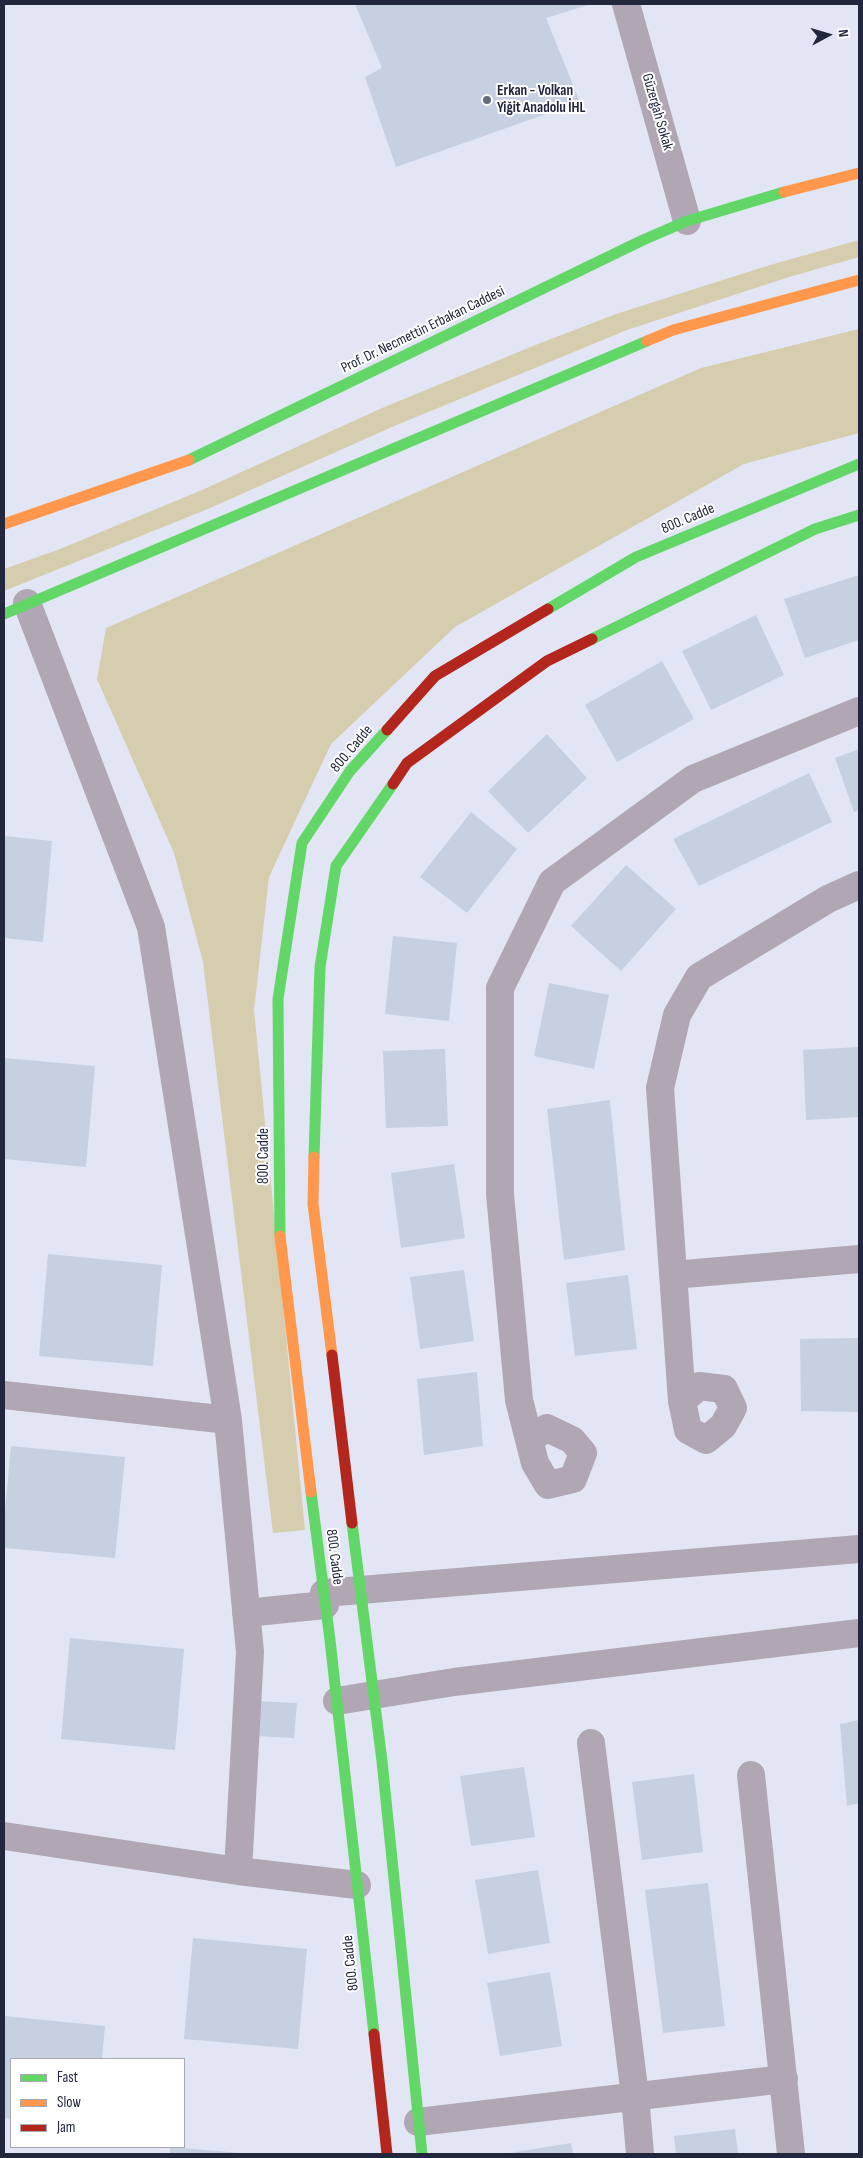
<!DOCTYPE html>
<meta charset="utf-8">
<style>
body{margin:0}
#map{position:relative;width:863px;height:2158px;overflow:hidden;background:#e2e6f4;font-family:"Sofia Sans Condensed",sans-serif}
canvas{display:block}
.frame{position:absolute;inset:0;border:5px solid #22273e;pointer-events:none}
.legend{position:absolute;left:10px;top:2058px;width:175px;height:90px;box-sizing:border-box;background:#fff;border:1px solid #a7a9b2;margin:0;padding:6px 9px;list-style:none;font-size:15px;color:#22273e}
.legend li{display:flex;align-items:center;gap:10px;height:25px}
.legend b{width:25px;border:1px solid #a7a9b2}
.north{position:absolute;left:803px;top:10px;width:50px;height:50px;-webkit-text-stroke:4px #fff;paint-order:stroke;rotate:84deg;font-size:14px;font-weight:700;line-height:20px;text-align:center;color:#22273e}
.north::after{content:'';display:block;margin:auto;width:18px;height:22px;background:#22273e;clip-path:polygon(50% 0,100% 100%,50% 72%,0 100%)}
</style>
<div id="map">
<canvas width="863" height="2158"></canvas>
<div class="frame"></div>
<ul class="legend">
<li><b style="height:6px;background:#63d668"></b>Fast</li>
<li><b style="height:6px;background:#ff974d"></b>Slow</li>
<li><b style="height:6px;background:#b3261e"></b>Jam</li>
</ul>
<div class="north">N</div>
</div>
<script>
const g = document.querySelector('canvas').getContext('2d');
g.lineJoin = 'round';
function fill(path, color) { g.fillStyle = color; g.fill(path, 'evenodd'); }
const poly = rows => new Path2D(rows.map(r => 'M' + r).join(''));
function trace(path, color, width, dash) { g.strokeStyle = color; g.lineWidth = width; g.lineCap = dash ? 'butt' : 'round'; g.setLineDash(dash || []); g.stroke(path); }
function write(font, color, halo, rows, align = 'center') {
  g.font = font + ' "Sofia Sans Condensed",sans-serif'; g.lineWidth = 4; g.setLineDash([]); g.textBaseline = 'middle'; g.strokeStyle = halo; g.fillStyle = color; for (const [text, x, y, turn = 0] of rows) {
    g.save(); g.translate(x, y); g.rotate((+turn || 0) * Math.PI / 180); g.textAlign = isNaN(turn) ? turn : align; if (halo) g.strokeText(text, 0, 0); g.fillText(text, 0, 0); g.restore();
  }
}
fill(poly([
 [859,240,859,257,789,277,627,330,392,427,208,509,4,591,4,569,60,549,202,490,382,408,538,344,616,314,770,265],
 [859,329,859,433,744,464,455,627,331,744,269,877,254,1010,305,1530,273,1533,203,962,174,853,97,679,106,628,701,368]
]), '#d6cdae');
fill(poly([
 [355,4,587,4,588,5,546,18,580,102,396,167,365,77,382,68],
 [859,575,859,640,805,658,784,599],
 [756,615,784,675,711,710,682,651],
 [662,661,694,719,617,762,585,705],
 [547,734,587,778,528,833,488,791],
 [859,749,859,810,854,812,835,758],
 [809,773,832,822,699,886,673,839],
 [471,812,517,849,467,913,420,877],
 [4,836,52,841,43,942,4,938],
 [626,865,676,909,621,971,571,926],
 [393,936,457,943,449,1021,385,1014],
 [549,983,609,995,594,1069,534,1056],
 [859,1047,859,1117,806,1120,803,1050],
 [445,1049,448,1126,386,1128,383,1051],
 [4,1058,95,1066,86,1167,4,1159],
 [610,1100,625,1250,564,1260,547,1109],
 [454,1164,465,1238,401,1248,391,1173],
 [48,1254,162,1265,153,1366,39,1356],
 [464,1270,474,1341,420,1349,410,1277],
 [628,1275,637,1349,575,1356,566,1283],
 [859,1338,859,1412,801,1411,800,1339],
 [477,1372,483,1446,424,1455,417,1379],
 [11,1446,125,1457,115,1558,4,1548,4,1520],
 [70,1638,184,1649,175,1750,61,1739],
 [257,1701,297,1703,294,1738,255,1736],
 [859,1720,859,1803,847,1806,840,1724],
 [524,1767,535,1837,471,1846,460,1776],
 [694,1774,703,1852,642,1860,632,1782],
 [538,1870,550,1943,488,1954,475,1880],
 [708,1883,725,2026,663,2033,645,1890],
 [193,1938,307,1949,298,2049,184,2039],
 [550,1972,562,2046,500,2056,487,1983],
 [4,2016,105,2026,102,2059,11,2059,11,2119,4,2118],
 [735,2129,738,2154,676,2154,674,2136],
 [571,2143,573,2154,510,2154,510,2153],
 [170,2147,241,2153,241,2154,170,2154]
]), '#c6d0e0');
trace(poly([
 [626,4,687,221],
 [27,603,151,927,228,1420,250,1652,238,1871],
 [673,1275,859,1259],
 [4,1395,228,1420],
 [682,1401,699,1386,724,1389,733,1408,723,1426,706,1440,688,1430,682,1401,660,1088,677,1015,699,977,828,899,859,885],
 [529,1439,547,1428,572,1440,583,1453,573,1479,548,1485,535,1463,519,1400,500,1194,500,988,552,882,693,779,859,711],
 [324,1593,859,1549],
 [246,1613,325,1605],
 [337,1701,454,1682,859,1633],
 [591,1743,635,2096,640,2154],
 [751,1775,791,2154],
 [4,1836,238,1871,357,1885],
 [418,2122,784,2079]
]), '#b1a6b3', 28);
trace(poly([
 [189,460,643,240,687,221,784,192],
 [548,609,636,557,859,464],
 [4,614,647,341],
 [592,639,815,529,859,515],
 [314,1157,320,967,336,866,393,784],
 [280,1236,278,999,302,843,350,771,387,730],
 [311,1492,330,1640,374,2034],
 [352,1523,382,1761,422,2154]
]), '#63d668', 11);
trace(poly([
 [784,192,859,173],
 [647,341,673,330,859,280],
 [4,524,189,460],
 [314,1157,313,1204,332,1355],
 [280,1236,311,1492]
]), '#ff974d', 11);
trace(poly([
 [387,730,435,676,548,609],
 [393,784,407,763,547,661,592,639],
 [332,1355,352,1523],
 [374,2034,387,2154]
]), '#b3261e', 11);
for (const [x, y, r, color] of [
 [487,100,5,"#656a7e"]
]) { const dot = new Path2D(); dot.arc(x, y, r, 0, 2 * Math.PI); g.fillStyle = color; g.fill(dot); trace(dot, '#fff', 2); }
write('bold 15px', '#22273e', '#fff', [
 ["Erkan - Volkan",497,91],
 ["Yiğit Anadolu İHL",497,108]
], 'left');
write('15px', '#22273e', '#fff', [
 ["Güzergah Sokak",657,112,74],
 ["Prof. Dr. Necmettin Erbakan Caddesi",423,330,-26],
 ["800. Cadde",688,519,-23],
 ["800. Cadde",352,749,-50],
 ["800. Cadde",264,1156,-90],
 ["800. Cadde",334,1557,83],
 ["800. Cadde",351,1963,-96]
]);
</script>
